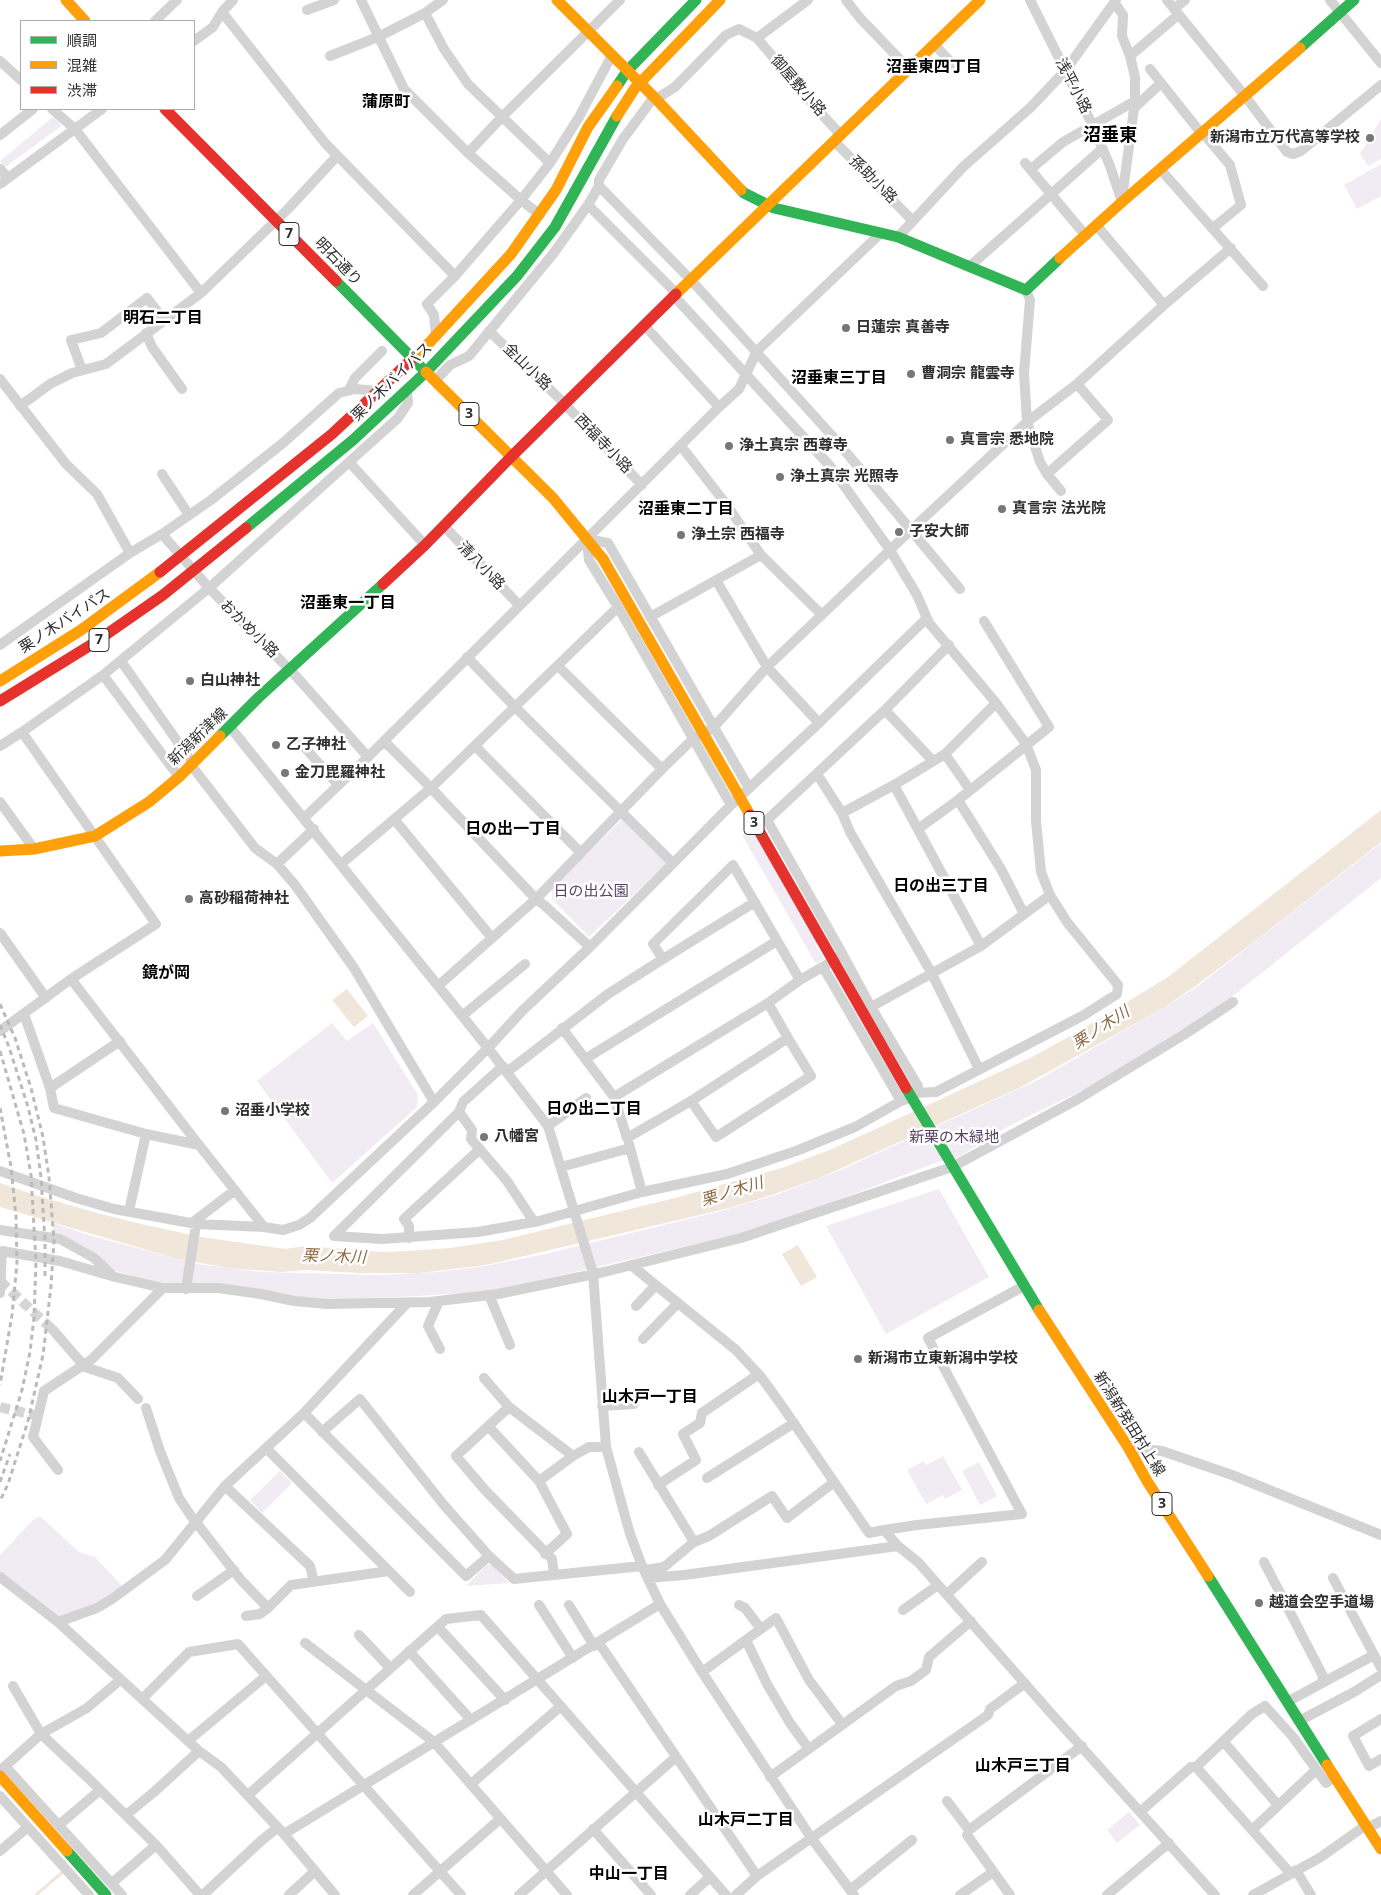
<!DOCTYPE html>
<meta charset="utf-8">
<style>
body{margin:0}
#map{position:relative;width:1381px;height:1895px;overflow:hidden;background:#fff;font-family:"Noto Sans","Noto Sans JP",sans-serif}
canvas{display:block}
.legend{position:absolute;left:20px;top:20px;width:175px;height:90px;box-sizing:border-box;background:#fff;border:1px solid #ababab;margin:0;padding:6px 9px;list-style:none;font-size:15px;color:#2e2e2e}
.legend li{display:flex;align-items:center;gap:10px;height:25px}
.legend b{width:25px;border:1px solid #ababab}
</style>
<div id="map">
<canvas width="1381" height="1895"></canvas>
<ul class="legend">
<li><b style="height:6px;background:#30b455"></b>順調</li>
<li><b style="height:6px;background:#ff9f0a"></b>混雑</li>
<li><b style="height:6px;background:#e5322d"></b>渋滞</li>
</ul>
</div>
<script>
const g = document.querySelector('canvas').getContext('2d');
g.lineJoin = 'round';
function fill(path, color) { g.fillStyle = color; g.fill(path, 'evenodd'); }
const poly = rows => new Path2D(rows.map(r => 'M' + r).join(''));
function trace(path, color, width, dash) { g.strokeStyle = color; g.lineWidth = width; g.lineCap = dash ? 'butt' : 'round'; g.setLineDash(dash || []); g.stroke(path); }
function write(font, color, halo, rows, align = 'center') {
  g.font = font + ' "Noto Sans","Noto Sans JP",sans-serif'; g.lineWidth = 5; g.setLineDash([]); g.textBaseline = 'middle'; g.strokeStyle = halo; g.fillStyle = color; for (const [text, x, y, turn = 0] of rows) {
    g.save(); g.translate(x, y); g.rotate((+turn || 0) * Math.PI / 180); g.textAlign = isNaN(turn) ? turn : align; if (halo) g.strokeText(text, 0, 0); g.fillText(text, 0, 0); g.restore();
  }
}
fill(poly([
 [53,117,61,124,60,127,4,168,0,161],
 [1381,119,1381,159,1368,166,1360,154],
 [1381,164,1381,196,1357,209,1344,185],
 [624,818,667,863,589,937,552,899,552,887],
 [764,828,827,939,816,946,824,959,816,964,742,835],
 [1381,843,1381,878,1229,999,1155,1049,1089,1087,1009,1126,960,1156,935,1163,807,1212,745,1233,505,1288,471,1293,325,1301,164,1285,140,1279,114,1270,90,1251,54,1235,53,1223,88,1235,197,1264,262,1272,377,1275,438,1272,485,1266,545,1254,717,1212,776,1195,843,1169,1038,1080,1170,1004,1198,986],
 [332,1023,347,1041,373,1023,418,1095,417,1107,332,1183,257,1081],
 [939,1189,989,1277,886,1334,826,1226],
 [943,1456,962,1490,945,1499,943,1495,926,1504,907,1470,924,1461,926,1465],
 [979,1462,997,1496,980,1505,962,1471],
 [280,1471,292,1483,262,1513,250,1500],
 [40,1516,79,1552,95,1557,123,1587,91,1606,58,1617,0,1572,0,1555,33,1520],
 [487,1565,492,1565,509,1583,466,1586],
 [1129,1812,1140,1825,1117,1843,1107,1830]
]), '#f1ecf4');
fill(poly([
 [1381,810,1381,842,1255,941,1194,987,1163,1008,1021,1087,824,1176,772,1195,725,1209,486,1265,420,1273,360,1273,305,1270,281,1272,229,1268,178,1259,0,1207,0,1183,35,1195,97,1213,141,1224,201,1237,285,1249,307,1246,382,1252,407,1251,451,1248,503,1240,675,1198,782,1168,832,1149,1030,1058,1083,1029,1168,977],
 [347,989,368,1016,354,1027,332,1000],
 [798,1245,817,1277,801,1286,782,1254]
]), '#f0e6da');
trace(poly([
 [36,1895,65,1870]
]), '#f0e6da', 3);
trace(poly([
 [0,1281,53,1330],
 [0,1407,38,1416]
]), '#d5d5d5', 10, [10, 5]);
trace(poly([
 [361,0,404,89,468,153,521,200,540,215],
 [846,0,860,18,908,68],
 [1030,0,1092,124,1110,166,1122,202],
 [1167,0,1245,96,1287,152,1293,154,1301,151,1381,85],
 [1330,0,1381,63],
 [1114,2,1123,15,1122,36,1130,56,1135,77,1135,101,1122,199],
 [1174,9,1185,0],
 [307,10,334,0],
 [222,12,325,143,455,276],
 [425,13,444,49,468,84,550,163],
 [155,21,177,0],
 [757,38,808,0],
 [194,41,213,27,222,12,233,0],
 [934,45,937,47,957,69],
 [330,56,378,37,425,13,443,0],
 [1130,56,1178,15],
 [0,61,21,80],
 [1150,69,1201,133],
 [656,99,675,87,726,35,739,29,757,38,815,107,840,134],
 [1134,108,1161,83],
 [52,109,75,129,201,293],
 [1203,133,1230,165,1241,205,1213,228],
 [0,135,33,109],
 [832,143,836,143,912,220],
 [468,153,502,117,620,0],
 [1025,163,1086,236],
 [0,169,8,178],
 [1031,169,1063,142,1135,101],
 [1161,170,1263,286],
 [0,184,102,109],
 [599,186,691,280,835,439,960,589],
 [1097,226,1164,305],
 [898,237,963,167,1031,107,1065,71,1116,0],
 [970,266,1102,149],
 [1026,290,1030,300,1024,373,1027,422,1040,462,1047,474,1061,491],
 [644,325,719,407],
 [489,331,560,399,642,485],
 [146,333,152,347,182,389],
 [436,336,434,315,427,304,455,276,521,200,550,163,579,117,612,55],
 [82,370,71,340,101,333,147,298,164,320],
 [0,379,66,464,97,494,130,553],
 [435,381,450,365,469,356,553,254,588,205,599,186,599,180,623,139,654,97],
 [349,390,355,378,382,351],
 [20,406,50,384,72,373,106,364,201,293,288,209,337,156],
 [681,446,726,504,761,555],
 [350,463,425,545],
 [162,474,189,515],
 [1047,474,1108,420,1077,384],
 [444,526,519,605],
 [650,617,761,555,822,615],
 [984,621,1049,727,958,800,1001,869,1024,914],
 [0,645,130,553,162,534,211,500,283,443,339,393,355,389,377,391],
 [467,657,515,707,673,863],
 [121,661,189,758],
 [558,666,662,769],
 [103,675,179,777],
 [885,710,933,761],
 [819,723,927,618],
 [230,727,488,1048,548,1126,593,1273,606,1447,630,1534,642,1566,660,1604,702,1672,812,1839,854,1895],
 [299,741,338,785],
 [384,741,431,788,536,899,544,905,590,947],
 [0,746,22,732],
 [475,746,581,853],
 [945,754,970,790],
 [368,757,295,675,209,588,398,418,408,403,407,391],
 [817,774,842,813,850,832,931,972,979,1069],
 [894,785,981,946],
 [0,802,34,849],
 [731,805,618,607,589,560,587,539,608,543,749,788],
 [842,813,894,785,945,754,996,703],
 [304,818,368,757,719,407,739,389,757,351,881,233],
 [394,819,492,938],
 [918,829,958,800],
 [277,864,314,829],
 [341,864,431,788,618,607],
 [0,933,46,998],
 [843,955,767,820,885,710,949,645],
 [663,959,755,902],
 [823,967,901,1101],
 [71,979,195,1140,264,1227],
 [800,980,843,955,871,1007,918,1086,915,1093],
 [438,986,536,899,662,769,693,739,713,728,767,667,911,530,1027,422,1077,384,1164,305,1231,248],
 [768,1003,788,1038],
 [871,1007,981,946,1050,895],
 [24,1014,50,1088,54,1108,146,1134,199,1145],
 [462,1016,525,964],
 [562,1028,614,1097],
 [0,1031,71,979,156,924,22,732,103,675,209,588,162,534],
 [585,1059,777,941],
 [507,1072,608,994,663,959,653,944,733,865,800,980,768,1003,614,1097,627,1138,691,1101,788,1038,811,1076,716,1137,691,1101],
 [50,1088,120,1041],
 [434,1102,488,1048,522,1011,590,947,731,805,819,723,767,667,716,580],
 [459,1112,472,1130,471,1139,507,1181,534,1222],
 [548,1126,586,1098],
 [629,1144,642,1192],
 [561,1167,630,1148],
 [0,1171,76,1198,114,1209,196,1224,264,1227,283,1230,299,1225,310,1218,434,1102,354,968,295,885,277,864,255,848,191,765],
 [129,1211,146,1134],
 [192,1223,235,1190],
 [0,1230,60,1239,94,1258,112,1275],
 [334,1236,382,1239,478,1232,539,1221,642,1192,727,1174,796,1151,855,1127,901,1101,912,1097,915,1093,936,1092,1084,1015,1117,994,1118,985,1067,922,1050,895,1041,872,1036,821,1036,770,1026,744,996,703,929,623,917,595,890,550,830,466,674,296,673,290,588,205],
 [334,1236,459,1112,463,1102,503,1066],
 [409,1238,409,1226,404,1219,480,1149],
 [631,1265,736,1350,761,1377,780,1403,869,1533,884,1530,898,1546,918,1562,1049,1711,1215,1895],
 [186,1289,196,1224],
 [0,1293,2,1251,60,1261,115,1277,163,1288,218,1288,261,1294,294,1301,327,1304,430,1302,498,1294,604,1272,741,1238,952,1167,1078,1099,1185,1034,1233,1002],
 [489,1295,510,1345],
 [439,1301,428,1326,440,1349],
 [636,1306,656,1285],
 [53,1330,85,1367,118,1378,138,1399],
 [643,1339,678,1303],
 [484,1378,509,1407],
 [602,1406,634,1404],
 [146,1408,160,1451,179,1498,191,1516,241,1580,268,1608,291,1585,389,1571],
 [304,1413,466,1576,489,1556],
 [488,1426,539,1481,567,1534,545,1554],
 [322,1432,360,1399,443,1504,489,1556,514,1579,642,1566],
 [1128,1447,1162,1451,1232,1475,1381,1535],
 [267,1449,410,1592],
 [639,1452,694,1542],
 [58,1470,33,1437,44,1391,91,1360,163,1288],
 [707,1478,794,1423],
 [539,1481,573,1456,589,1447,606,1447],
 [658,1485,696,1460,683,1434,700,1423,702,1413,759,1374],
 [225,1486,310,1566,314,1582],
 [884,1530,917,1525,1022,1514,928,1338,1024,1286],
 [1264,1562,1323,1676,1322,1683],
 [645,1570,664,1567,694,1542,709,1536,772,1496,787,1518,833,1483],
 [554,1575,552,1559,485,1490,456,1456,509,1407,573,1456],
 [0,1577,58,1622,199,1751,221,1767,284,1834,335,1895],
 [648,1578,684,1575,898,1546],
 [1333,1578,1381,1668],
 [947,1594,982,1562],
 [197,1596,234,1570],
 [539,1605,573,1658],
 [569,1605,594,1646],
 [739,1605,745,1608,761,1629],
 [903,1610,938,1585],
 [246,1616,260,1614,268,1608],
 [58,1622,97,1608,112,1599,165,1560,225,1486,304,1413,407,1303],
 [438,1627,505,1700],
 [359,1635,390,1668],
 [746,1640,767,1684,790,1723,809,1749],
 [305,1643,434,1742,567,1895],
 [599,1643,757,1876],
 [409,1651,471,1720],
 [702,1672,776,1618,809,1680,842,1724],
 [13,1686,41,1734,87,1777,156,1845,200,1895],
 [142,1699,189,1652,238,1644,461,1895],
 [1287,1702,1374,1655],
 [1381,1719,1353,1736,1369,1766,1381,1759],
 [1299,1721,1354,1692,1381,1675],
 [188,1741,266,1676],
 [1223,1741,1278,1805],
 [5,1766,122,1895],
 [1196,1767,1291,1874],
 [2,1769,41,1734,87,1708,120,1680],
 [770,1777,896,1686,911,1681,926,1670,929,1657,971,1621],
 [471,1784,561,1706],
 [248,1795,446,1619,481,1615,726,1895],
 [0,1796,89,1895],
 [947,1801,969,1830,1082,1746],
 [1141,1811,1191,1767,1196,1767,1252,1714,1265,1706,1293,1737,1326,1783,1335,1776],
 [126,1815,154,1792,199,1751],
 [59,1825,100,1790],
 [1368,1828,1381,1821],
 [593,1829,651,1895],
 [1252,1830,1316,1770],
 [284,1834,660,1604],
 [967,1835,1010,1895],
 [0,1851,28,1827],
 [1296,1870,1311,1895],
 [112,1883,156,1845],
 [850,1890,912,1840],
 [203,1895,262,1840,277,1828],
 [289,1895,315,1871],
 [413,1895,500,1819],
 [519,1895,676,1757],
 [690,1895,710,1877],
 [736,1895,757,1876,988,1715,990,1709,1025,1683],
 [960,1895,993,1872],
 [1107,1895,1169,1843],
 [1253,1895,1321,1857,1366,1825]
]), '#d3d3d3', 10);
trace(poly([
 [1300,48,1354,0],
 [617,86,627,71,696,0],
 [741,190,744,193,774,208,898,237,1026,290,1060,258],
 [426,372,517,276,555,227,617,116],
 [246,528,353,440,426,372,336,281],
 [220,736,259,697,383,584],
 [906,1088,1039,1310],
 [1208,1576,1327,1765],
 [67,1851,106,1895]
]), '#30b455', 11);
trace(poly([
 [66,0,85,21],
 [557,0,656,99,741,190],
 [617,116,635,88,720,0],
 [1060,258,1122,202,1300,48],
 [676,294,980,0],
 [412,359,430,342,511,254,556,190,588,127,617,86],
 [426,372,553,498,603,559],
 [0,681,81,630,160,572],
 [0,851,34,849,95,836,149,802,179,777,220,736],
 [1039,1310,1128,1447,1147,1481,1208,1576],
 [1327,1765,1381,1849]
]), '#ff9f0a', 11);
trace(poly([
 [165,109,336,281],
 [512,456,676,294],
 [160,572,332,434,412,359],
 [383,584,425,545,512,456],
 [0,701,94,643,163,595,246,528]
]), '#e5322d', 11);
trace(poly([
 [0,1004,15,1038,31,1088,43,1137,49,1177,54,1241,51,1286,43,1355,28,1421,8,1484,0,1501],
 [0,1025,9,1047,28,1107,36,1140,41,1177,45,1241,45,1280],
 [0,1051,24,1134,31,1175,36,1262,34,1318,30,1352,22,1390,0,1461],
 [0,1108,11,1167,16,1216,17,1263,12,1315,0,1385],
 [0,1482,10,1454]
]), '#bababa', 3, [5, 4]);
trace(poly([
 [603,559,750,815],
 [0,1776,67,1851]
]), '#ff9f0a', 11);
trace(poly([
 [750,815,906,1088]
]), '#e5322d', 11);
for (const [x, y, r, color] of [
 [1370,138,5,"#777"],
 [846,328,5,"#777"],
 [911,374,5,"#777"],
 [950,440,5,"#777"],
 [729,446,5,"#777"],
 [780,477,5,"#777"],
 [1002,509,5,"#777"],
 [899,532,5,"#777"],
 [681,535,5,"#777"],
 [190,681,5,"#777"],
 [276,745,5,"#777"],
 [285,773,5,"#777"],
 [189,899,5,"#777"],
 [225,1111,5,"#777"],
 [484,1137,5,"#777"],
 [858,1359,5,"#777"],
 [1259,1603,5,"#777"]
]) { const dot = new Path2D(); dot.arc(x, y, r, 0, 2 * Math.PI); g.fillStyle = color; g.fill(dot); trace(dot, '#fff', 2); }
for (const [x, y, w] of [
 [289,234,20],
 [469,414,20],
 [99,640,20],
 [754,823,20],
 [1162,1504,20]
]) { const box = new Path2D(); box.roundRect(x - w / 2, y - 11.5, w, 23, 4); g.fillStyle = '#fff'; g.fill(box); trace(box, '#2e2e2e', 1); }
write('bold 14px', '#2e2e2e', null, [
 ["7",289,234],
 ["3",469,414],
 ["7",99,640],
 ["3",754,823],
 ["3",1162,1504]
]);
write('15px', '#2e2e2e', '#fff', [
 ["御屋敷小路",798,86,49],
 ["浅平小路",1073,86,63],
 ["孫助小路",873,180,45],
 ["明石通り",338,262,46],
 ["金山小路",527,367,44],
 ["栗ノ木バイパス",392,382,-44],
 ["西福寺小路",603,444,46],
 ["清八小路",481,566,46],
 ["栗ノ木バイパス",65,621,-33],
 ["おかめ小路",249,629,45],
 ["新潟新津線",198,737,-44],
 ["新潟新発田村上線",1129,1424,58]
]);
write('bold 15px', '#2e2e2e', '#fff', [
 ["新潟市立万代高等学校",1360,138,"right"],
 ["日蓮宗 真善寺",856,328],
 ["曹洞宗 龍雲寺",921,374],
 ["真言宗 悉地院",960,440],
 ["浄土真宗 西尊寺",739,446],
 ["浄土真宗 光照寺",790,477],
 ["真言宗 法光院",1012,509],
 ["子安大師",909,532],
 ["浄土宗 西福寺",691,535],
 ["白山神社",200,681],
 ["乙子神社",286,745],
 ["金刀毘羅神社",295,773],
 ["高砂稲荷神社",199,899],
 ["沼垂小学校",235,1111],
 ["八幡宮",494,1137],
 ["新潟市立東新潟中学校",868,1359],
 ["越道会空手道場",1269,1603]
], 'left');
write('15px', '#5a3f67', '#fff', [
 ["日の出公園",591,892],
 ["新栗の木緑地",954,1138]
]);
write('bold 16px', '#000', '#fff', [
 ["沼垂東四丁目",934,67],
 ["蒲原町",386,102],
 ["明石二丁目",163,318],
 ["沼垂東三丁目",839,378],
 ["沼垂東二丁目",686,509],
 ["沼垂東一丁目",348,603],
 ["日の出一丁目",513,829],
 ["日の出三丁目",941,886],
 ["鏡が岡",166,973],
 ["日の出二丁目",594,1109],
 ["山木戸一丁目",650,1397],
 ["山木戸三丁目",1023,1766],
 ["山木戸二丁目",746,1820],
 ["中山一丁目",629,1874]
]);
write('italic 16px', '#8b6942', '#fff', [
 ["栗ノ木川",1101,1028,-33],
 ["栗ノ木川",732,1192,-17],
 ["栗ノ木川",334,1257,2]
]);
write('bold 18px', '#000', '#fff', [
 ["沼垂東",1110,136]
]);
</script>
